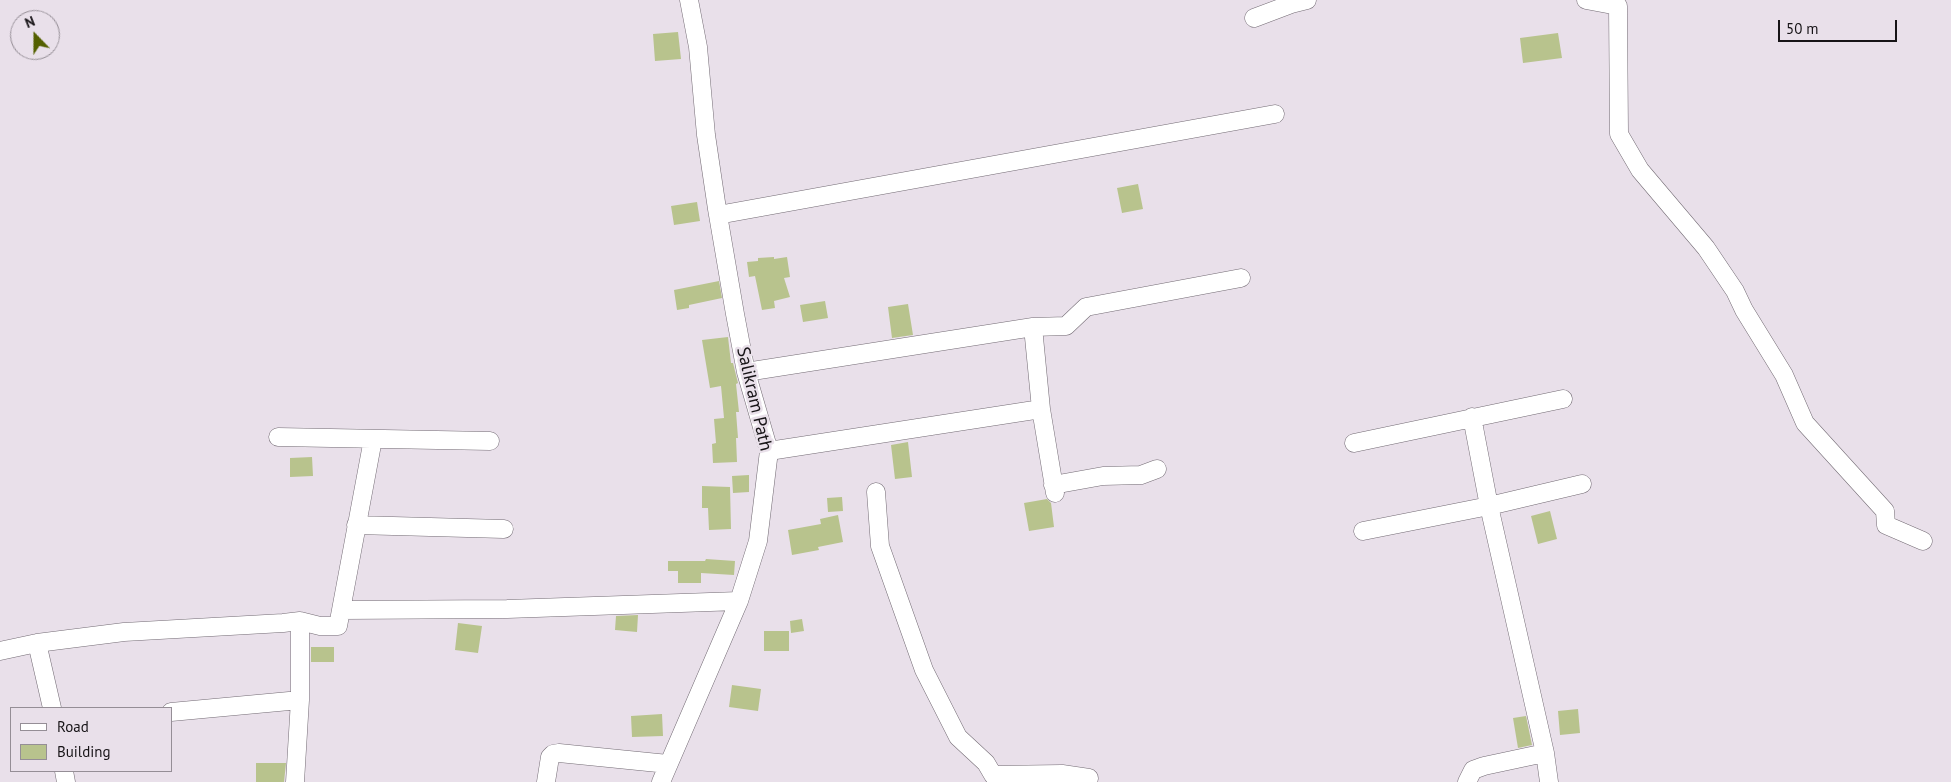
<!DOCTYPE html>
<style>
body{margin:0}
#map{position:relative;width:1951px;height:782px;overflow:hidden;background:#e9e0ea;font-family:"PT Sans",sans-serif}
canvas{display:block}
.legend{position:absolute;left:10px;top:707px;width:162px;height:65px;box-sizing:border-box;background:#e9e0ea;border:1px solid #958e96;margin:0;padding:6px 9px;list-style:none;font-size:15px;color:#171417}
.legend li{display:flex;align-items:center;gap:10px;height:25px}
.legend b{width:25px;border:1px solid #958e96}
.north{position:absolute;left:10px;top:10px;width:50px;height:50px;box-sizing:border-box;background:#e9e0ea;border:1px solid #958e96;border-radius:50%;rotate:338deg;font-size:14px;font-weight:700;line-height:20px;text-align:center;color:#171417}
.north::after{content:'';display:block;margin:auto;width:18px;height:22px;background:#546000;clip-path:polygon(50% 0,100% 100%,50% 72%,0 100%)}
.scale{position:absolute;left:1778px;top:20px;width:119px;height:22px;box-sizing:border-box;border:2px solid #171417;border-top:0;padding-left:6px;font-size:15px;line-height:18px;white-space:nowrap;color:#171417;-webkit-text-stroke:4px #e9e0ea;paint-order:stroke}
</style>
<div id="map">
<canvas width="1951" height="782"></canvas>
<ul class="legend">
<li><b style="height:6px;background:#fff"></b>Road</li>
<li><b style="height:14px;background:#b8c38d"></b>Building</li>
</ul>
<div class="north">N</div>
<div class="scale">50 m</div>
</div>
<script>
const g = document.querySelector('canvas').getContext('2d');
g.lineJoin = 'round';
function fill(path, color) { g.fillStyle = color; g.fill(path, 'evenodd'); }
const poly = rows => new Path2D(rows.map(r => 'M' + r).join(''));
function trace(path, color, width, dash) { g.strokeStyle = color; g.lineWidth = width; g.lineCap = dash ? 'butt' : 'round'; g.setLineDash(dash || []); g.stroke(path); }
function write(font, color, halo, rows, align = 'center') {
  g.font = font + ' "PT Sans",sans-serif'; g.lineWidth = 5; g.setLineDash([]); g.textBaseline = 'middle'; g.strokeStyle = halo; g.fillStyle = color; for (const [text, x, y, turn = 0] of rows) {
    g.save(); g.translate(x, y); g.rotate((+turn || 0) * Math.PI / 180); g.textAlign = isNaN(turn) ? turn : align; if (halo) g.strokeText(text, 0, 0); g.fillText(text, 0, 0); g.restore();
  }
}
fill(poly([
 [678,32,681,59,655,61,653,34],
 [1558,33,1562,58,1523,63,1520,38],
 [1138,184,1143,209,1122,213,1117,188],
 [697,202,700,221,674,225,671,206],
 [774,257,774,259,787,257,790,277,784,278,790,297,774,301,775,308,762,310,755,276,749,277,747,262,758,261,758,258],
 [719,281,722,298,689,305,689,308,677,310,674,290],
 [825,301,828,318,803,322,800,305],
 [908,304,913,335,892,338,888,307],
 [728,337,731,363,733,363,738,383,736,384,739,412,736,412,738,438,736,438,737,462,713,463,712,444,716,443,714,419,724,418,721,386,710,388,702,340],
 [908,442,912,477,895,479,891,445],
 [312,457,313,476,290,477,290,458],
 [749,475,749,492,733,493,732,476],
 [702,486,730,487,731,529,709,530,708,508,702,508],
 [842,497,843,511,828,512,827,498],
 [1047,499,1051,503,1054,527,1029,531,1024,503],
 [1550,511,1557,539,1538,544,1531,516],
 [838,515,843,542,818,547,819,550,792,555,788,530,821,524,820,519],
 [706,559,735,561,734,575,701,573,701,583,678,583,678,571,668,571,668,561,705,561],
 [638,615,637,632,615,630,616,616],
 [802,619,804,631,791,633,790,621],
 [458,623,482,626,478,653,455,650],
 [764,631,789,631,789,651,764,651],
 [311,647,334,647,334,662,311,662],
 [732,685,761,689,758,711,729,707],
 [1578,709,1580,733,1560,735,1558,711],
 [662,714,663,736,632,737,631,716],
 [1526,716,1532,745,1518,748,1513,718],
 [256,763,286,763,284,782,256,782]
]), '#b8c38d');
const street = poly([
 [1586,0,1618,6,1619,134,1640,170,1706,248,1735,291,1744,310,1784,375,1805,423,1885,511,1886,525,1923,541],
 [1254,18,1291,4,1307,0],
 [718,215,1275,114],
 [1033,327,1066,326,1086,307,1241,278],
 [746,372,1033,327,1041,409,769,451],
 [1041,409,1055,493],
 [1472,417,1489,506,1545,753,1549,782],
 [278,437,490,441],
 [1354,443,1563,399],
 [1053,485,1103,476,1141,475,1157,469],
 [876,492,880,546,924,670,958,737,986,763,993,775,1062,774,1089,778,1088,782],
 [356,525,504,529],
 [1363,531,1489,506,1582,484],
 [341,610,373,439],
 [300,621,320,626,338,626,341,610,507,609,739,601],
 [37,643,52,708],
 [0,651,37,643,124,632,283,623,300,621,300,700,295,782],
 [171,712,300,700],
 [64,771,66,782],
 [546,782,550,757,553,754,559,753,668,764],
 [661,782,739,601,758,541,769,451,746,372,735,314,717,209,706,135,698,47,689,0],
 [1467,782,1473,770,1484,766,1545,753]
]);
trace(street, '#736b74', 19);
trace(street, '#fff', 18);
write('18px', '#171417', '#e9e0ea', [
 ["Salikram Path",754,399,77]
]);
</script>
